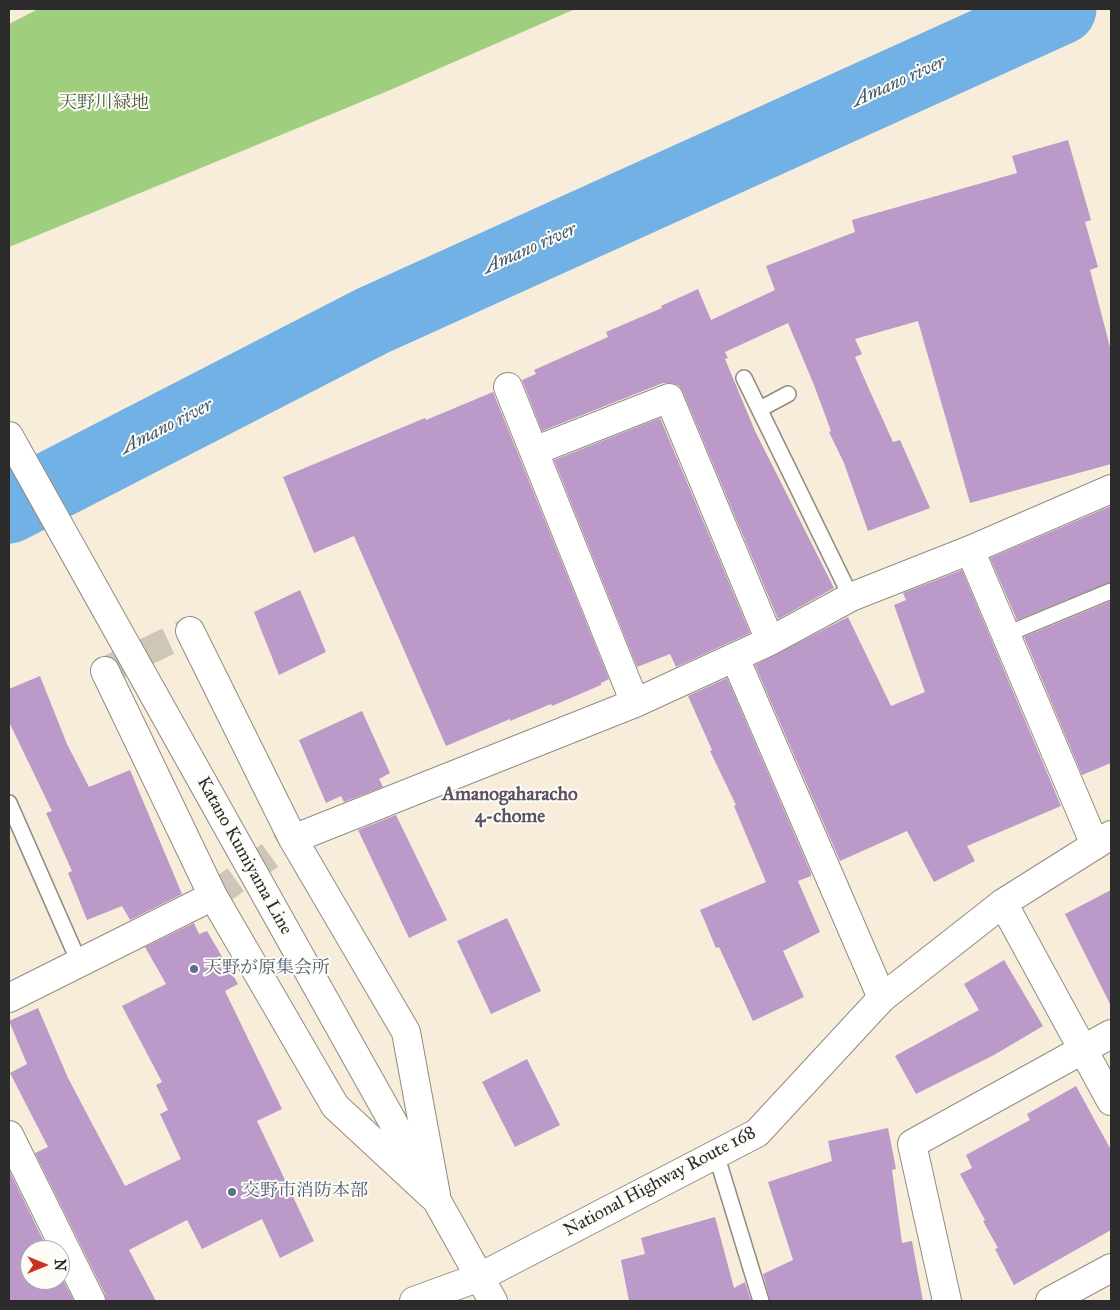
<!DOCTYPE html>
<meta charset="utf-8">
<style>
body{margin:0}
#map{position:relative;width:1120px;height:1310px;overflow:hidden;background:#f7edda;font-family:"IM FELL Great Primer",serif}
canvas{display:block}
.frame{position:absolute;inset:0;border:10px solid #2b2b2b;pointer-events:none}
.north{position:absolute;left:20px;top:1240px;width:50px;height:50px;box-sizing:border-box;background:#fdfcf7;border:1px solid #a9a8a5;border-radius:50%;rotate:90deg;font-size:14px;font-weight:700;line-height:20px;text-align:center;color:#2b2b2b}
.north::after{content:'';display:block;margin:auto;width:18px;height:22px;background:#c8321e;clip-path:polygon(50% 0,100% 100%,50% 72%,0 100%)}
</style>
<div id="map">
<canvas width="1120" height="1310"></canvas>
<div class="frame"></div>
<div class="north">N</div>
</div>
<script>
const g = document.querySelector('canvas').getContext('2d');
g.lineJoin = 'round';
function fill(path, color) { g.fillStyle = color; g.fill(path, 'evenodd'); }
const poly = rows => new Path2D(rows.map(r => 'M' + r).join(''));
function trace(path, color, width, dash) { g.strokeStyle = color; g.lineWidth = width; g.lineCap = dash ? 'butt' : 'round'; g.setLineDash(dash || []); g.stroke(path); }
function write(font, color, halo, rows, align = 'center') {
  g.font = font + ' "IM FELL Great Primer","Noto Serif JP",serif'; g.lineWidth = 4; g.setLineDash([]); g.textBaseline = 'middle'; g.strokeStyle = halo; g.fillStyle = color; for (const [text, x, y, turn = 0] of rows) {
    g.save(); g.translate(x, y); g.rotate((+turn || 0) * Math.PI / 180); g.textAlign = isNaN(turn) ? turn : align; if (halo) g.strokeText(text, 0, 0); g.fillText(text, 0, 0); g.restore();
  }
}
fill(poly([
 [38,9,575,9,390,90,9,247,9,24]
]), '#9fcf7e');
trace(poly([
 [9,508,372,321,1061,9]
]), '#71b1e5', 71);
fill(poly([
 [1068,140,1091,220,1085,222,1098,267,1090,270,1111,351,1111,464,970,503,918,321,855,339,862,354,855,357,868,387,893,442,900,440,930,508,868,531,844,463,829,432,831,431,814,385,788,323,725,352,728,358,725,359,755,431,834,588,778,619,683,392,679,386,672,383,663,383,542,431,522,380,536,374,534,370,608,337,606,332,662,308,661,306,698,289,711,320,775,290,766,266,855,232,852,220,1017,173,1012,156],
 [493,392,609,679,601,683,601,685,552,706,551,704,510,721,510,719,446,746,354,536,314,553,283,477,425,418,426,420],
 [660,418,750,633,676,667,670,654,637,667,554,460],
 [1111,506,1111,582,1017,620,990,558],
 [962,570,1061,806,967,846,975,861,934,882,907,831,840,861,755,665,848,617,891,706,925,692,894,605,906,600,903,593],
 [300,590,326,652,279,675,254,612],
 [1111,601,1111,763,1082,775,1024,637],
 [40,676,67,744,89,787,130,770,182,894,130,920,122,906,87,920,68,873,72,871,46,813,52,811,9,722,9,689],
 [727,678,811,873,811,876,798,881,820,932,783,951,804,997,753,1021,719,947,716,948,700,910,766,882,734,806,736,805,710,751,712,750,688,696],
 [362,711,390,773,379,779,383,787,344,802,341,796,326,803,299,740],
 [396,815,447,920,409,938,358,830],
 [1111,890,1111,1006,1065,914],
 [507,918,541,991,491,1014,457,941],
 [194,923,199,934,207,931,238,984,225,991,282,1109,257,1121,314,1241,280,1258,262,1219,202,1249,187,1220,129,1250,156,1301,106,1301,105,1294,35,1153,48,1147,10,1073,27,1064,9,1021,38,1008,68,1078,125,1186,181,1159,160,1114,168,1110,156,1085,162,1082,122,1006,166,984,145,947],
 [1004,960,1043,1026,994,1055,916,1094,895,1056,979,1010,964,984],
 [527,1059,560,1125,515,1147,482,1082],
 [1076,1086,1111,1150,1111,1230,1014,1285,995,1249,998,1248,983,1221,985,1220,960,1174,972,1168,966,1155,1030,1120,1027,1114],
 [888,1128,896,1169,892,1170,902,1243,912,1241,923,1301,770,1301,763,1274,793,1260,768,1182,832,1161,828,1141],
 [9,1170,48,1250,30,1250,30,1280,60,1280,60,1274,74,1301,9,1301],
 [715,1217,734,1288,745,1282,751,1301,629,1301,621,1260,645,1254,641,1238]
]), '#bb99c9');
trace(poly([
 [105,671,190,631],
 [213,896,293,839]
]), '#cec6b7', 28, [28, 14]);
const service = poly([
 [744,378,851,597],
 [760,409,788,394],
 [1007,634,1111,591],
 [9,803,79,962],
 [716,1154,761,1301]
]);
const minor = poly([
 [508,387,635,703],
 [534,451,669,398,770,641],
 [970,550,1095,845],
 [190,631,293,839,406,1032,436,1195],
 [735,658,882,998],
 [105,671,213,896,335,1106,432,1196],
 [293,839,635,703,770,641,851,597,970,550,1111,489],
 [1003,903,1111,1101],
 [9,998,213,896],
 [9,1135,91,1301],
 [947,1301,912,1144,1111,1034],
 [1050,1301,1111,1268]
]);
const secondary = poly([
 [9,436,493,1301]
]);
const trunk = poly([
 [414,1301,480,1277,757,1133,882,998,1003,903,1111,835]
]);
trace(service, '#918c82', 18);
trace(minor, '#918c82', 30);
trace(secondary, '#918c82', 30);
trace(trunk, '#918c82', 30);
trace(service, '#fff', 15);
trace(minor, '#fff', 28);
trace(secondary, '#fff', 28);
trace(trunk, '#fff', 28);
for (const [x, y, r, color] of [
 [194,969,5,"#5c6f8a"],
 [232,1192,5,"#5c6f8a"]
]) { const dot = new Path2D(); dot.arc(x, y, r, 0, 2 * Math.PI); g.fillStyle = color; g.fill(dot); trace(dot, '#fdfcf7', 2); }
write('18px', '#4e5c44', '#fdfcf7', [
 ["天野川緑地",104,104]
]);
write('18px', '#2b2b2b', '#fdfcf7', [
 ["Katano Kumiyama Line",244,856,61],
 ["National Highway Route 168",660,1182,-28]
]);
write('18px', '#4e5e75', '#fdfcf7', [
 ["天野が原集会所",204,969],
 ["交野市消防本部",242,1192]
], 'left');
write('italic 19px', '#445a6c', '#fdfcf7', [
 ["Amano river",899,82,-24],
 ["Amano river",530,249,-24],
 ["Amano river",167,427,-27]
]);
write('bold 19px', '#5d5262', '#fdfcf7', [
 ["Amanogaharacho",510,795],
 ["4-chome",510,817]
]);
</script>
